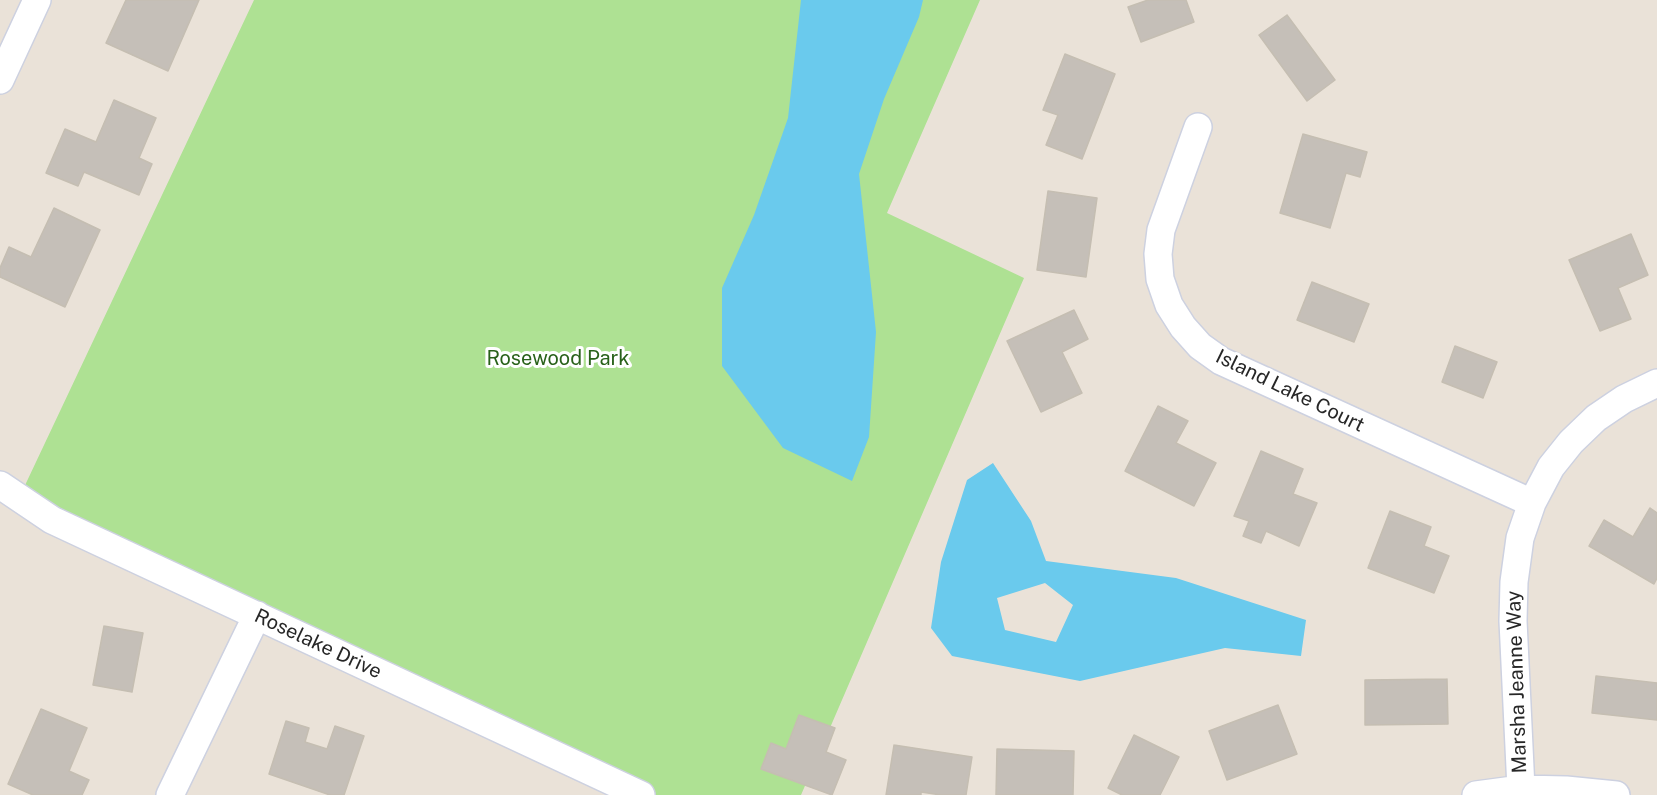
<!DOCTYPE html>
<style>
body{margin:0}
canvas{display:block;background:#eae2d8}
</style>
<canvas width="1657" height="795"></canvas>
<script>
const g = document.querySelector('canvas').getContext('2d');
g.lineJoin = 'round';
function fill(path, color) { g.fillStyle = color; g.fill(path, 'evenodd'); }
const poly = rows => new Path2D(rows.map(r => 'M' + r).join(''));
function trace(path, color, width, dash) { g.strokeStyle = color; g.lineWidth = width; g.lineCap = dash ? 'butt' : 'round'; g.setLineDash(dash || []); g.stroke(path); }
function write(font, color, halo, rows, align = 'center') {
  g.font = font + ' "Public Sans",sans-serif'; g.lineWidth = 6; g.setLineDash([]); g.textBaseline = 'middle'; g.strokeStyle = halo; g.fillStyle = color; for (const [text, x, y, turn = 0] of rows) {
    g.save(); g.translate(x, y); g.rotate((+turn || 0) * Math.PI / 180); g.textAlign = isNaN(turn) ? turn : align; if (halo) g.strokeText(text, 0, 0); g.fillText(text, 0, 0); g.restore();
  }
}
fill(poly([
 [254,0,980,0,887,213,1024,278,801,795,641,795,19,498]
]), '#aee193');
fill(poly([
 [801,0,923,0,919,17,884,99,859,174,876,332,869,437,852,481,783,448,722,366,722,288,754,215,788,118],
 [993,463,1031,521,1046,561,1176,578,1306,620,1301,656,1225,648,1080,681,952,656,931,628,941,562,967,480],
 [1045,583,1073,605,1056,642,1005,630,997,598]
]), '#6acaed');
const building = poly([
 [126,0,199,0,168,71,106,43,126,0],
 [1148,0,1186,0,1194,22,1141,42,1128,7,1148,0],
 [1287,15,1335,80,1307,101,1259,35,1287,15],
 [1065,54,1115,74,1082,159,1046,145,1058,115,1043,110,1065,54],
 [114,100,156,118,139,158,152,164,139,195,84,172,78,186,46,173,65,129,96,142,114,100],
 [1303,134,1367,152,1360,177,1346,173,1330,228,1280,213,1303,134],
 [1048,191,1097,198,1086,277,1037,270,1048,191],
 [54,208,100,230,65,307,0,277,0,268,9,247,31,257,54,208],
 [1631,234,1648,275,1618,288,1631,319,1600,331,1569,260,1631,234],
 [1312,282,1369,304,1354,342,1297,320,1312,282],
 [1074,310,1088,339,1062,352,1082,393,1041,412,1007,341,1074,310],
 [1455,346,1497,362,1483,398,1442,382,1455,346],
 [1158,406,1188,421,1176,443,1216,463,1194,506,1125,471,1158,406],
 [1261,451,1303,469,1293,494,1317,503,1299,546,1266,531,1261,543,1243,536,1249,521,1234,516,1261,451],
 [1650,508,1657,513,1657,578,1654,584,1589,546,1604,520,1633,537,1650,508],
 [1390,511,1431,527,1424,546,1449,556,1434,593,1368,568,1390,511],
 [104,626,143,633,132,692,93,685,104,626],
 [1596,676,1657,683,1657,720,1592,713,1596,676],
 [1447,679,1448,724,1365,725,1365,680,1447,679],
 [1278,705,1297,754,1227,780,1209,731,1278,705],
 [41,709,87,728,69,771,89,780,82,795,33,795,8,784,41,709],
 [799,715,835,728,826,752,846,760,832,795,761,769,771,743,786,749,799,715],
 [286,721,309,728,305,742,327,749,335,726,364,736,344,795,330,795,269,774,286,721],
 [1134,735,1179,757,1160,795,1122,795,1108,788,1134,735],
 [894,745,972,757,966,795,941,795,921,792,921,795,886,795,894,745],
 [997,749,1074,751,1073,795,996,795,997,749]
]);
fill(building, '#c5bfb8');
trace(building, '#c5beb2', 1.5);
const minor = poly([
 [0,80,37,0],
 [1198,127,1161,230,1158,254,1160,279,1169,305,1183,327,1200,346,1221,361,1532,503],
 [0,485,52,520,641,795],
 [1521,789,1513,621,1514,582,1520,538,1532,503,1551,467,1571,442,1596,418,1624,399,1657,383],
 [170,795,257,615],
 [1476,795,1521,789,1566,790,1616,795]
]);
trace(minor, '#cdd1e0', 30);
trace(minor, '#fff', 27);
write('20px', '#286119', '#fff', [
 ["Rosewood Park",558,359]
]);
write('20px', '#272727', '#fff', [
 ["Island Lake Court",1290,391,26],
 ["Roselake Drive",318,644,25],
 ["Marsha Jeanne Way",1517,682,-92]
]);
</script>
